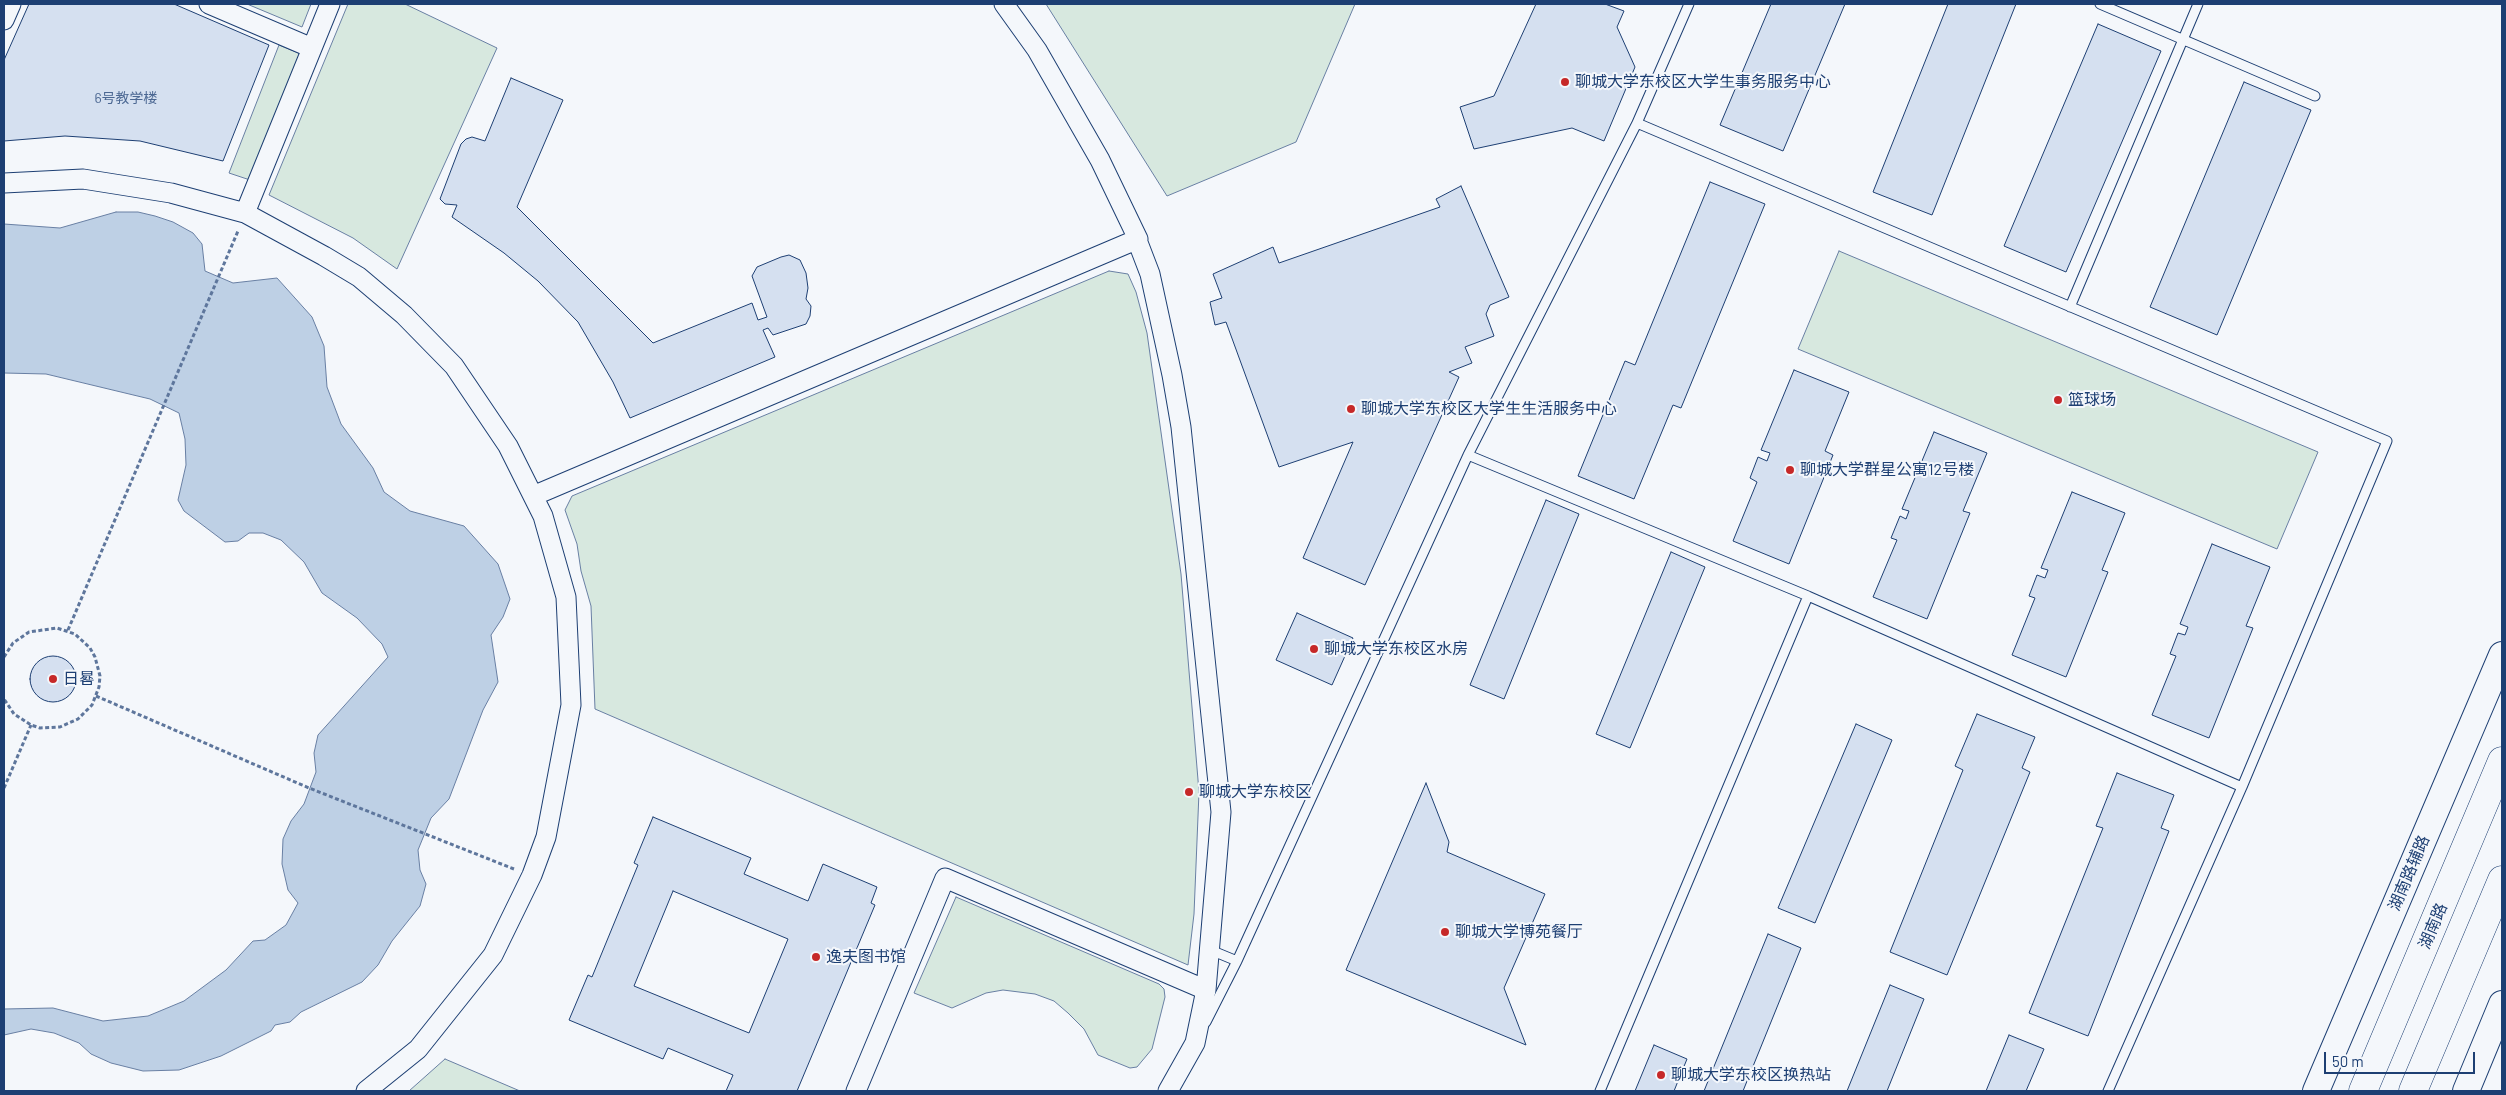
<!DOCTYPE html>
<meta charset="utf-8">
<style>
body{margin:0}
#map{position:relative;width:2506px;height:1095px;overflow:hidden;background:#f4f7fb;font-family:Barlow,sans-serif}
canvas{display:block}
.frame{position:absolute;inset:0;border:5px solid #1d3f73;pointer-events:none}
.scale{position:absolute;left:2324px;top:1052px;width:151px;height:22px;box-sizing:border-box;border:2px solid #1d3f73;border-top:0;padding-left:6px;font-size:15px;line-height:18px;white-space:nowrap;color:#1d3f73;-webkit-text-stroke:4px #f4f7fb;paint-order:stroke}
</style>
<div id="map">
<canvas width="2506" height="1095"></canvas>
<div class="frame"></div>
<div class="scale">50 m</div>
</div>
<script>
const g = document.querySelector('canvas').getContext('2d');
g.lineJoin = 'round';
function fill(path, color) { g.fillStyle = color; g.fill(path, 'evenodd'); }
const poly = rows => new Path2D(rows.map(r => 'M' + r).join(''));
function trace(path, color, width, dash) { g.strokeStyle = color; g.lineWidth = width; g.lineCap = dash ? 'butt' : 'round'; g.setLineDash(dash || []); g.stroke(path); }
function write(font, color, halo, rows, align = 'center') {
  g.font = font + ' Barlow,"Noto Sans SC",sans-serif'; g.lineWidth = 4; g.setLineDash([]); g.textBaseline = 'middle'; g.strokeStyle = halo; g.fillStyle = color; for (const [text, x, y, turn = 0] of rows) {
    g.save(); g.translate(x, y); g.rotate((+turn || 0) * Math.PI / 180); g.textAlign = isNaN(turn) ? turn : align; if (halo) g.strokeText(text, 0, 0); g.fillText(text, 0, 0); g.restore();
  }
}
const green = poly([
 [247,4,311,4,302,27,247,4],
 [348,4,405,4,497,48,397,269,353,238,269,195,348,4],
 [1046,4,1355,4,1296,142,1167,196,1046,4],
 [279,45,301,54,250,180,229,173,279,45],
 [1839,251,2318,452,2277,549,1798,349,1839,251],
 [1109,271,1128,274,1136,292,1147,333,1181,574,1199,792,1194,914,1188,965,595,709,591,606,581,571,577,544,565,510,572,496,1109,271],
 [956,897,1159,984,1164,989,1165,997,1152,1049,1137,1067,1130,1068,1098,1055,1084,1029,1068,1013,1054,1001,1035,994,1003,990,986,993,952,1008,914,993,956,897],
 [445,1059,520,1091,409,1091,445,1059]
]);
fill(green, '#d7e8df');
trace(green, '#687fa3', 1);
const water = poly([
 [116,212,138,212,155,216,173,222,193,233,202,244,205,271,233,283,277,278,312,317,324,346,327,387,341,424,373,468,384,492,410,511,464,526,498,564,510,599,503,617,491,635,498,682,483,710,449,799,431,818,418,850,420,870,426,884,420,906,392,941,378,965,362,982,301,1012,290,1022,275,1025,271,1031,221,1056,179,1070,143,1071,111,1063,91,1054,79,1043,54,1033,31,1029,4,1035,4,1009,53,1008,103,1021,148,1016,184,1001,226,970,253,941,265,940,286,925,298,903,288,890,282,864,283,839,291,821,304,804,316,772,314,753,318,735,388,657,382,644,357,618,322,593,304,562,281,540,263,533,249,533,238,541,225,542,184,511,178,500,186,465,185,439,179,413,150,399,46,374,4,373,4,224,60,228,116,212]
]);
fill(water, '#bed0e5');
trace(water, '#687fa3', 1);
const building = poly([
 [29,4,174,4,269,45,223,161,140,141,65,136,4,141,4,60,29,4],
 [1536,4,1605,4,1624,11,1617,27,1635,67,1604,141,1572,128,1474,149,1460,107,1494,96,1536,4],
 [1771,4,1845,4,1783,151,1720,125,1771,4],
 [1948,4,2016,4,1932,215,1873,192,1948,4],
 [2098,24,2161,51,2066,272,2004,246,2098,24],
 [511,78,563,100,517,207,653,343,752,303,758,320,767,317,752,276,757,267,781,257,789,255,800,260,806,273,808,288,806,299,811,306,810,316,806,324,773,335,768,328,763,330,775,357,630,418,613,382,578,322,538,281,504,253,452,217,457,205,445,204,440,199,461,144,466,139,472,137,485,141,511,78],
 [2244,82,2311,110,2217,335,2150,307,2244,82],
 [1710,182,1765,204,1681,408,1673,405,1634,499,1578,476,1625,361,1635,365,1710,182],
 [1461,186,1509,297,1490,305,1486,314,1494,336,1465,347,1472,363,1449,372,1459,377,1365,585,1303,558,1353,442,1279,467,1226,322,1215,325,1210,302,1222,298,1213,274,1273,247,1279,263,1440,207,1436,199,1461,186],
 [1794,370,1849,392,1825,451,1833,455,1789,564,1733,541,1757,482,1750,478,1758,457,1767,461,1770,453,1761,450,1794,370],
 [1934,432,1987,453,1963,511,1970,513,1927,619,1873,597,1897,540,1891,538,1900,516,1906,519,1909,511,1902,509,1934,432],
 [2072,492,2125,513,2102,570,2108,572,2066,677,2012,655,2035,598,2029,596,2037,575,2045,578,2048,570,2041,568,2072,492],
 [1546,500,1579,514,1504,699,1470,685,1546,500],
 [2212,544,2270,567,2246,626,2253,628,2209,738,2152,715,2176,656,2170,654,2178,633,2185,635,2188,627,2180,624,2212,544],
 [1671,552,1705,567,1630,748,1596,734,1671,552],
 [1297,613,1353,638,1332,685,1276,660,1297,613],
 '30 679a23 23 0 1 1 46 0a23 23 0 1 1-46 0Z',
 [1977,714,2035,737,2022,768,2030,772,1947,975,1890,952,1963,770,1955,766,1977,714],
 [1856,724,1892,740,1815,923,1778,908,1856,724],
 [2117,773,2174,795,2161,828,2169,831,2088,1036,2029,1013,2103,828,2096,826,2117,773],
 [1426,783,1449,842,1447,852,1545,894,1504,988,1526,1045,1346,970,1426,783],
 [653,817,751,858,744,874,808,901,823,864,877,887,871,903,875,905,797,1091,726,1091,733,1075,668,1048,663,1059,569,1020,588,975,592,977,638,865,634,863,653,817],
 [673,891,788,939,749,1033,634,986,673,891],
 [1768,934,1801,948,1743,1091,1704,1091,1768,934],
 [1890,985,1924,999,1887,1091,1847,1091,1890,985],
 [2009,1035,2044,1049,2026,1091,1986,1091,2009,1035],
 [1654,1045,1687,1059,1674,1091,1635,1091,1654,1045]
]);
fill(building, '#d5e0f0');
trace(building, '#1d3f73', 1);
const lane = poly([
 [2100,4,2315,96],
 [1637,123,2387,441,2242,787],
 [2070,307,2198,4],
 [1468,455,1808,596,1600,1091],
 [1808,596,2242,787,2108,1091],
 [1208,949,1237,961],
 [1206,1022,1237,961,1468,455,1637,123,1689,4]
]);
const street = poly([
 [209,4,312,48],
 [4,20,11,4],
 [4,183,83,179,171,193,245,213,324,256,359,277,404,315,454,366,508,446,543,516,566,597,571,705,546,837,532,875,493,955,418,1049,366,1091],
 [245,213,330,4],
 [1137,240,1150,274,1172,375,1181,427,1221,812,1206,990,1195,1043,1168,1091],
 [533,496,1138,239,1100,160,1037,50,1004,4],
 [856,1091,945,878,1206,990]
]);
const secondary = poly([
 [2316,1091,2502,655],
 [2466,1091,2502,1004]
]);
const primary = poly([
 [2363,1091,2502,761],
 [2413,1091,2502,880]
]);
trace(lane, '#1d3f73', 11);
trace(street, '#1d3f73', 21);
trace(secondary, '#1d3f73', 28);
trace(primary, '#1d3f73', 29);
trace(poly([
 [68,630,238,231],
 [4,657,13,643,29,632,57,628,75,634,90,648,95,657,100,676,99,687,92,705,78,719,60,727,40,728,31,725,14,714,4,699],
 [96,696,309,788,514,869],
 [4,788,31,725]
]), '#5e769c', 3, [4, 2.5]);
trace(lane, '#f4f7fb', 9);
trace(street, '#f4f7fb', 19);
trace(secondary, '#f4f7fb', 26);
trace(primary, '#f4f7fb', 28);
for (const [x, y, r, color] of [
 [1565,82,5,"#c62828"],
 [2058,400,5,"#c62828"],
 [1351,409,5,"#c62828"],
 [1790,470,5,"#c62828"],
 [1314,649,5,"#c62828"],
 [53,679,5,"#c62828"],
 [1189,792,5,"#c62828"],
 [1445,932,5,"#c62828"],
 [816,957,5,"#c62828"],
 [1661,1075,5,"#c62828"]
]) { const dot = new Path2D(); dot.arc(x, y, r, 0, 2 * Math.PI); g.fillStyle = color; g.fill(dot); trace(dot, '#f4f7fb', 2); }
write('14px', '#4b6792', null, [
 ["6号教学楼",126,98]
]);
write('16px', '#1d3f73', '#f4f7fb', [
 ["聊城大学东校区大学生事务服务中心",1575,82],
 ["篮球场",2068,400],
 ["聊城大学东校区大学生生活服务中心",1361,409],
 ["聊城大学群星公寓12号楼",1800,470],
 ["聊城大学东校区水房",1324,649],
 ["日晷",63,679],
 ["聊城大学东校区",1199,792],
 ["聊城大学博苑餐厅",1455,932],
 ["逸夫图书馆",826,957],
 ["聊城大学东校区换热站",1671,1075]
], 'left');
write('16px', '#1d3f73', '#f4f7fb', [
 ["湖南路辅路",2409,873,-67],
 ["湖南路",2433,926,-67]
]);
</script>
